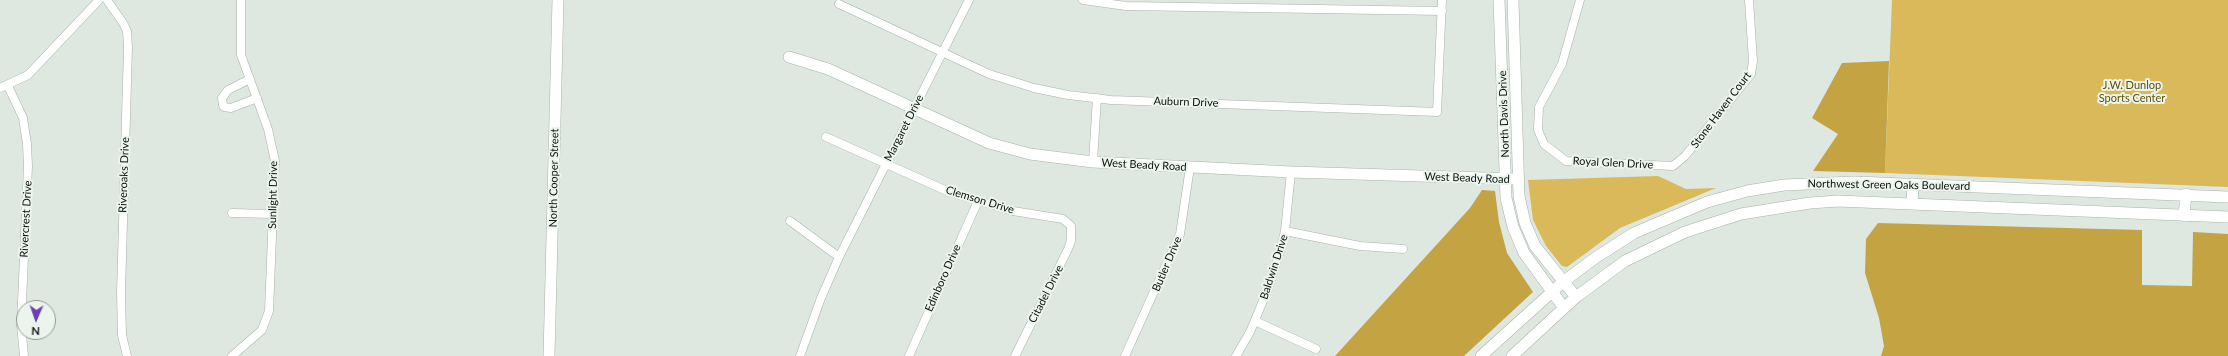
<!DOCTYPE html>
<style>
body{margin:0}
#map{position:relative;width:2228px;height:356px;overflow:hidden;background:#dee8e0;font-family:Lato,sans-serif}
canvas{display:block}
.north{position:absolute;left:16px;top:300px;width:40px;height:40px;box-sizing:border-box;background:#ebf5ed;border:1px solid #929993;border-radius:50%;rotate:182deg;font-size:11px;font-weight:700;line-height:16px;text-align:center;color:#0d100d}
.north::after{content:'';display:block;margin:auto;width:14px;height:18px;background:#703fb7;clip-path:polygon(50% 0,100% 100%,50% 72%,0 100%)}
</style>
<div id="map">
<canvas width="2228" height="356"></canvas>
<div class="north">N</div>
</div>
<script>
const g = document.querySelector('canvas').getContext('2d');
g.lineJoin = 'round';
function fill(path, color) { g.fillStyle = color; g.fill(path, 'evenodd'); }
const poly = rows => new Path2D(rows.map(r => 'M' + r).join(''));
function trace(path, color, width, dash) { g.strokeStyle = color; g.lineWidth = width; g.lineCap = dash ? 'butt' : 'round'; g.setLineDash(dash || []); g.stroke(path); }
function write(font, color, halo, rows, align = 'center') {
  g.font = font + ' Lato,sans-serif'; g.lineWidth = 4; g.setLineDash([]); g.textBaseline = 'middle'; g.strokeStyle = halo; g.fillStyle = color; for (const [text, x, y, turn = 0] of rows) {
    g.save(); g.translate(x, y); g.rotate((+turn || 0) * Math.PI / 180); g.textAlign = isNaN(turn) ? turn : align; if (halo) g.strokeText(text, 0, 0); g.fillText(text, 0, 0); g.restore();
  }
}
fill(poly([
 [1892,0,2228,0,2228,187,1885,173],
 [1658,176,1686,189,1716,188,1620,228,1567,267,1562,266,1546,246,1533,220,1528,180]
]), '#d9b959');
fill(poly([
 [1889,61,1885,173,1813,171,1838,134,1812,118,1842,63],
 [1482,190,1495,191,1499,222,1507,253,1533,292,1464,356,1335,356,1470,208],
 [1878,223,2142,230,2142,285,2192,286,2193,232,2228,234,2228,356,1881,356,1884,346,1879,318,1865,273,1866,239]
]), '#c3a342');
const street = poly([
 [107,0,123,23,127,31,128,47,121,293,122,335,127,356],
 [1083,0,1126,6,1442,11],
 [1580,0,1562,64,1539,107,1538,130,1544,144,1566,161,1673,166,1685,156,1751,74,1753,61,1749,0],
 [839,4,989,74,1034,88,1068,95,1111,100,1437,112,1442,0],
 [250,79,228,90,222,98,223,105,224,107,231,108,257,98],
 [8,86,23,118,27,144,28,166,21,325,24,356],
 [0,88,28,75,99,0],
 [826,137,947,191,1013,211,1063,219,1071,226,1071,241,1068,249,1015,356],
 [1093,162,1097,98],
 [232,213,273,214],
 [790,221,839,257],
 [1285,231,1360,246,1403,249],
 [1255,321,1316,349],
 [232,356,262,330,269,311,275,161,268,129,241,55,241,0],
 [800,356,821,298,839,257,969,0],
 [909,356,978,201],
 [1125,356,1180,234,1190,167],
 [1236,356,1250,332,1268,289,1281,248,1285,231,1291,172]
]);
const secondary = poly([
 [1499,0,1506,198,1513,227,1524,253,1564,308],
 [1513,0,1519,196,1525,223,1535,246,1576,297],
 [789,57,828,69,989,143,1030,154,1093,162,1291,172,1518,179],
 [1912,204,1913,184],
 [2184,216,2186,194],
 [549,356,558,0],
 [1481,356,1563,282,1595,258,1634,233,1707,202,1747,191,1784,185,1854,182,2228,197],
 [1512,356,1576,297,1625,261,1685,232,1741,214,1810,203,1838,201,2228,217]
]);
trace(street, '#a8b2aa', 9);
trace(secondary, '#a8b2aa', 12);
trace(street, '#fff', 8);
trace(secondary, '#fff', 11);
write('11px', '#655000', '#ebf5ed', [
 ["J.W. Dunlop",2132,85],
 ["Sports Center",2132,98]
]);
write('11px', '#0d100d', '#ebf5ed', [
 ["Auburn Drive",1186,102,2],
 ["Stone Haven Court",1721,110,-53],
 ["North Davis Drive",1504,114,-92],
 ["Margaret Drive",904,128,-63],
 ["Royal Glen Drive",1613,163,3],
 ["West Beady Road",1144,165,3],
 ["Riveroaks Drive",124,175,-88],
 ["North Cooper Street",554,178,-89],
 ["West Beady Road",1467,178,2],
 ["Northwest Green Oaks Boulevard",1889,185,1],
 ["Sunlight Drive",273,195,-89],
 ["Clemson Drive",980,200,17],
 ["Rivercrest Drive",26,219,-87],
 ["Butler Drive",1167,264,-67],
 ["Baldwin Drive",1274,267,-72],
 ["Edinboro Drive",943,278,-66],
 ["Citadel Drive",1046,294,-63]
]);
</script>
